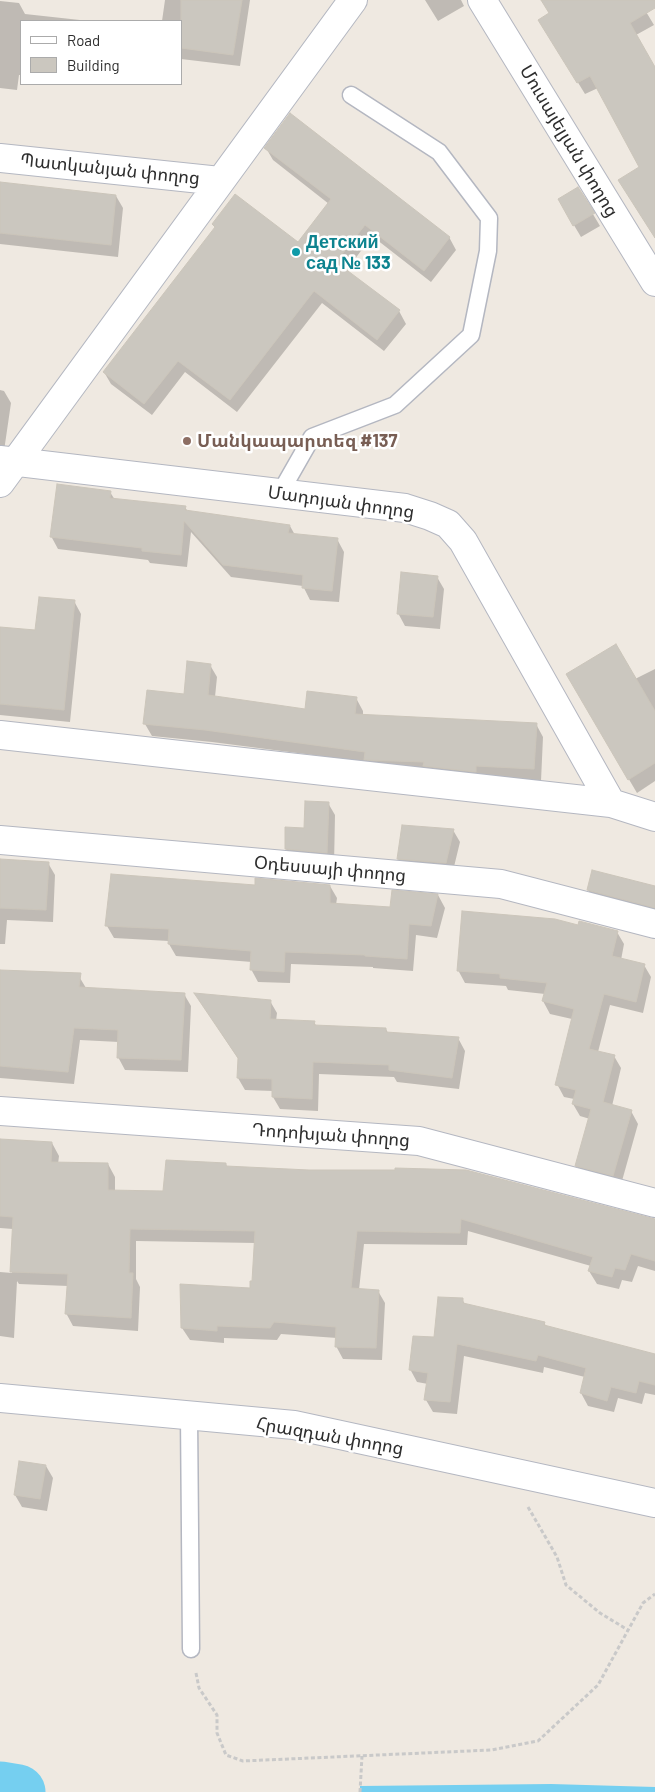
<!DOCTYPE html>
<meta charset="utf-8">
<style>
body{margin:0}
#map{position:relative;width:655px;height:1792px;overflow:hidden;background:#efe9e1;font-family:Barlow,sans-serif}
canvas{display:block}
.legend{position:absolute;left:20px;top:20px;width:162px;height:65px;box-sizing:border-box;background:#fff;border:1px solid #ababab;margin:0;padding:6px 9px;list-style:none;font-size:15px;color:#2e2e2e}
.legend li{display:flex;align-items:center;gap:10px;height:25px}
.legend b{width:25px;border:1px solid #ababab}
</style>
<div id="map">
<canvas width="655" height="1792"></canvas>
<ul class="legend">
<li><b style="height:6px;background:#fff"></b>Road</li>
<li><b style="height:14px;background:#cbc7bf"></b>Building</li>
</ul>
</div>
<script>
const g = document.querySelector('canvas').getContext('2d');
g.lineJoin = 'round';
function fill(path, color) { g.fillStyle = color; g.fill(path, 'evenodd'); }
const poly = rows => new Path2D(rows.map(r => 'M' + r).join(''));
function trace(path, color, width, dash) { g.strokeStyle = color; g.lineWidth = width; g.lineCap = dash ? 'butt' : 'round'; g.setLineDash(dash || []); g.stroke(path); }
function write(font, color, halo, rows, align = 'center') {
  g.font = font + ' Barlow,"Noto Sans Armenian",sans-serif'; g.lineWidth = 5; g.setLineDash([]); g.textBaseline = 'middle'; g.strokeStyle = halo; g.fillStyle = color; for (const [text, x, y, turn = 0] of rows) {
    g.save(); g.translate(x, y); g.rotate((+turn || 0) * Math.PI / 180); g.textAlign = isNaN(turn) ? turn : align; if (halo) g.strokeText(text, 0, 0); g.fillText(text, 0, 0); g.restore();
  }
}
fill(poly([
 [551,1784,655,1787,655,1792,360,1792,360,1786]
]), '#75cff0');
fill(poly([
 [165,0,250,0,240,66,181,59,181,21,162,21],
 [425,0,461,0,464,6,438,21],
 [543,0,639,0,654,25,636,35,655,69,655,227,641,167,598,88,585,94,547,32,551,14],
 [0,1,19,3,25,14,89,21,21,21,21,75,19,75,17,90,0,88],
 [266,148,449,237,456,250,431,282,372,236,346,271,399,311,406,324,384,351,322,303,237,412,185,372,152,415,111,384,104,372,216,229,213,224,298,244,329,204,273,160],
 [0,183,116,196,123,208,118,257,0,244],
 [578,189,600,226,581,237,559,200],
 [0,390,4,391,11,403,4,451,0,451],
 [110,492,115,500,185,507,188,512,290,526,295,535,337,539,344,552,339,602,310,600,303,586,231,577,191,532,187,567,150,563,148,560,58,549,51,536],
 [437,577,444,589,440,629,405,626,398,613],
 [74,601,81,614,70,722,0,715,0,628,36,632],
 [210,665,217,677,215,697,306,710,356,698,363,711,363,715,536,724,543,737,541,781,483,777,212,742,152,736,145,724,185,695],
 [655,669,655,781,637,793,567,674,635,679],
 [328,803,335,815,334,865,293,861,286,849,306,829],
 [453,830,460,842,452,875,405,871,398,859],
 [0,860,48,863,55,875,53,922,7,920,5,944,0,944],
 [330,886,337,898,336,905,391,908,438,895,445,908,437,938,416,935,413,971,373,968,373,967,291,964,290,983,258,982,251,969,252,962,176,956,169,944,169,941,114,938,107,926,256,887],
 [655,888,655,918,595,902,588,890],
 [579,926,617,932,624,944,621,960,644,965,651,977,643,1013,610,1005,598,1052,614,1056,621,1068,612,1106,631,1111,638,1124,620,1188,584,1178,577,1166,590,1119,580,1116,573,1104,574,1099,564,1097,557,1084,572,1019,550,1014,543,1001,545,994,508,990,506,986,465,983,458,970],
 [0,977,80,978,86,988,184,994,191,1006,188,1072,125,1070,118,1057,119,1042,80,1040,74,1084,0,1078],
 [196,995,270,1001,277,1013,276,1021,314,1022,317,1027,386,1029,388,1033,458,1038,465,1051,459,1089,397,1082,394,1077,319,1074,318,1111,280,1109,273,1097,273,1091,245,1090,238,1078,239,1060],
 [0,1141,52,1143,59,1156,58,1164,108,1164,115,1177,115,1191,164,1192,226,1164,227,1167,655,1220,655,1271,638,1266,632,1282,622,1280,619,1289,597,1284,589,1271,591,1266,468,1231,467,1245,364,1244,359,1290,378,1291,385,1303,382,1360,343,1359,336,1346,337,1338,281,1334,277,1340,224,1338,224,1343,190,1340,182,1328,251,1290,253,1282,256,1243,136,1241,136,1279,140,1287,138,1331,73,1326,66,1313,68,1286,19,1284,17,1281,14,1338,0,1336,0,1272,12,1273,13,1229,0,1228],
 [462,1299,466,1306,544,1323,547,1327,655,1356,655,1395,645,1393,642,1404,618,1398,614,1412,588,1406,581,1393,585,1377,544,1367,543,1373,464,1356,457,1414,433,1412,426,1400,428,1384,417,1382,410,1369],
 [46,1466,53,1478,47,1511,22,1507,15,1495]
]), '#0003');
trace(poly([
 [0,1789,18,1792]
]), '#75cff0', 55);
const building = poly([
 [181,0,242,0,233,55,181,48,181,0],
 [541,0,655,0,655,8,630,23,655,67,655,238,618,180,639,167,590,76,577,83,538,20,549,13,541,0],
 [290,113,450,237,424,271,365,225,336,262,400,310,377,340,314,291,230,400,178,361,144,404,103,372,215,227,212,224,235,194,298,242,331,199,264,148,290,113],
 [0,182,116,195,111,245,0,233,0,182],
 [578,187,595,213,573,226,558,199,578,187],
 [57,484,111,491,110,498,186,506,185,510,290,525,288,533,338,538,332,591,302,588,303,575,223,565,184,521,181,555,142,551,142,548,50,537,57,484],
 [401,572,438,576,433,617,397,614,401,572],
 [39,597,75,600,64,710,0,704,0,627,35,630,39,597],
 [616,644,655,711,655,763,628,780,566,674,616,644],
 [187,661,211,664,208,695,305,709,307,691,357,697,355,714,537,723,534,769,476,766,476,772,423,766,424,762,364,760,365,752,205,730,143,724,147,690,184,694,187,661],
 [305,801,329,802,327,853,285,849,285,827,304,828,305,801],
 [402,825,454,829,446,863,397,859,402,825],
 [0,859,49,862,46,910,0,908,0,859],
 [592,870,655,886,655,908,587,890,592,870],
 [111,874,255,885,255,878,330,885,330,903,390,907,392,890,438,894,431,926,409,924,407,959,365,956,365,955,285,952,284,972,250,970,251,951,168,944,169,929,105,926,111,874],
 [462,911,555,919,578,925,579,921,618,931,612,956,645,964,636,1002,604,994,589,1049,615,1055,603,1102,632,1110,613,1176,575,1166,591,1109,572,1104,576,1090,555,1085,574,1009,542,1001,547,983,500,978,500,974,457,971,462,911],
 [0,970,81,973,79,987,185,993,181,1060,117,1058,118,1030,74,1028,68,1072,0,1066,0,970],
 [194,993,271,1000,270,1019,315,1021,314,1025,386,1028,386,1032,459,1037,452,1078,389,1070,389,1065,313,1062,312,1099,272,1097,272,1079,237,1078,238,1058,194,993],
 [0,1139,52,1142,51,1162,108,1163,108,1190,163,1191,166,1160,226,1163,226,1166,309,1170,395,1170,395,1168,466,1170,655,1219,655,1261,631,1254,625,1270,615,1268,612,1277,588,1271,593,1257,461,1219,460,1233,357,1231,351,1288,379,1290,376,1348,335,1347,336,1327,274,1322,270,1328,217,1326,217,1331,181,1328,180,1284,250,1288,250,1281,252,1281,255,1231,130,1229,129,1273,133,1273,131,1318,65,1314,68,1274,10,1272,13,1217,0,1216,0,1139],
 [438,1297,463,1298,463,1303,545,1322,544,1325,655,1354,655,1385,639,1381,636,1393,611,1387,607,1401,580,1393,586,1368,538,1355,536,1361,457,1344,450,1402,424,1400,428,1373,409,1370,413,1336,434,1337,438,1297],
 [19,1461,46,1465,40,1499,14,1495,19,1461]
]);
fill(building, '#cbc7bf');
trace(building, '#cbc5ba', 1);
const service = poly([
 [280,493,312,437,395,405,471,335,488,251,489,218,439,152,351,95],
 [189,1415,191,1649]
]);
const minor = poly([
 [482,0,655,282],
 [0,158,220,181],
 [0,460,405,508,430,516,448,524,463,541,611,803],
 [0,483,353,0],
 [0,735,611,803,655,817],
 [0,840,501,884,655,924],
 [0,1111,419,1141,655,1203],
 [0,1398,294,1425,655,1503]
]);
trace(service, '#b4b7c1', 19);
trace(minor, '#b4b7c1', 30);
trace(poly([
 [528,1507,557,1557,566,1585,600,1613,628,1630],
 [196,1673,199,1688,217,1715,217,1733,226,1755,243,1761,491,1750,538,1741,598,1685,643,1603,655,1594],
 [360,1792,362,1756]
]), '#c9c9c9', 3, [4, 2.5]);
trace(service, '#fff', 16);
trace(minor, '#fff', 28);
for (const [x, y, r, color] of [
 [296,252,5,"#0f9aa8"],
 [187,441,5,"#8d6e63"]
]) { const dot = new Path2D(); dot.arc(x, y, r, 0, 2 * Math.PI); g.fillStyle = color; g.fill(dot); trace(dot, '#fff', 2); }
write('18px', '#2e2e2e', '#fff', [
 ["Մուսայելյան փողոց",569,141,59],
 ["Պատկանյան փողոց",110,169,6],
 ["Մադոյան փողոց",341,502,8],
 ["Օդեսսայի փողոց",330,869,5],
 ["Դոդոխյան փողոց",331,1135,4],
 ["Հրազդան փողոց",330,1436,10]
]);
write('bold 18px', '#0d838f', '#fff', [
 ["Детский",306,242],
 ["сад № 133",306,263]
], 'left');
write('bold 18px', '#785e54', '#fff', [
 ["Մանկապարտեզ #137",197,441]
], 'left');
</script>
